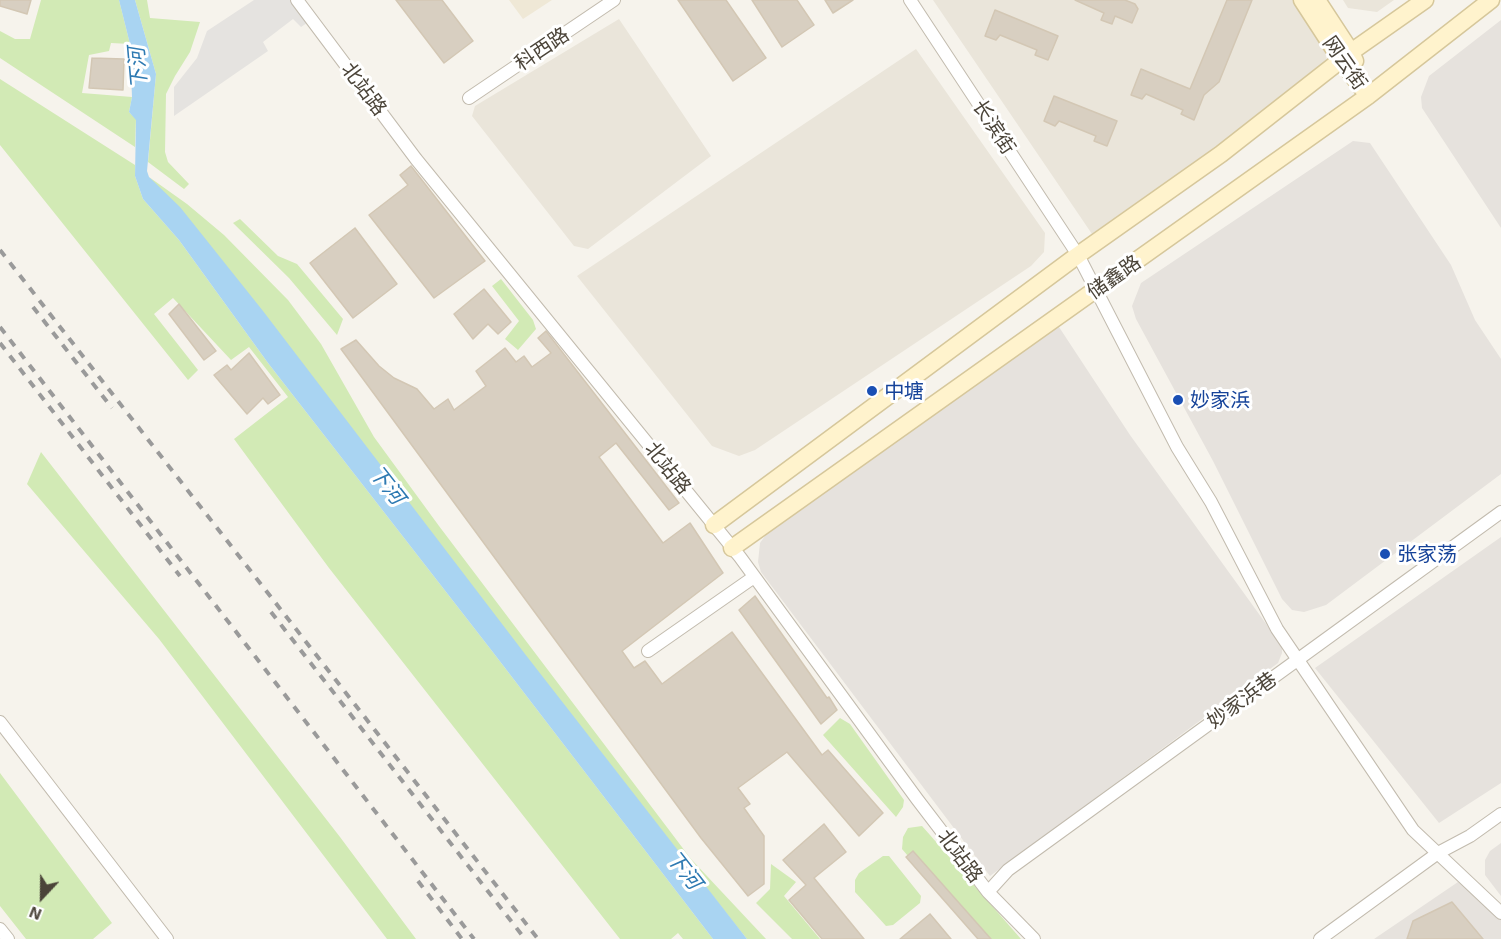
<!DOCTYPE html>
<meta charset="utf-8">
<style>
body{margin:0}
#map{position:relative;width:1501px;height:939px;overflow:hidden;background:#f6f3ec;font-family:"Exo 2",sans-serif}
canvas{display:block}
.north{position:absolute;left:12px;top:867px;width:60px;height:60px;-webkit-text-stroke:4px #fff;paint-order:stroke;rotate:202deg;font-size:16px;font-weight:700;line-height:24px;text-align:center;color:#4b4439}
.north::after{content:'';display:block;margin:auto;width:21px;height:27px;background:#4b4439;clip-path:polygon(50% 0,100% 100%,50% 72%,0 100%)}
</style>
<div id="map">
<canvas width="1501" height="939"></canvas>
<div class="north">N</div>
</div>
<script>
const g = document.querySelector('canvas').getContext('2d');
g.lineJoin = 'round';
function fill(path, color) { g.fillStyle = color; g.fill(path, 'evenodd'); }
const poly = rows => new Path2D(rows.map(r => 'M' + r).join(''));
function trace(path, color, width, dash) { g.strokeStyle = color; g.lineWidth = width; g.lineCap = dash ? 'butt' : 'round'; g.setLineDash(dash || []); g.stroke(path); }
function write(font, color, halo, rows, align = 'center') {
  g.font = font + ' "Exo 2","Noto Sans SC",sans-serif'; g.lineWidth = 6; g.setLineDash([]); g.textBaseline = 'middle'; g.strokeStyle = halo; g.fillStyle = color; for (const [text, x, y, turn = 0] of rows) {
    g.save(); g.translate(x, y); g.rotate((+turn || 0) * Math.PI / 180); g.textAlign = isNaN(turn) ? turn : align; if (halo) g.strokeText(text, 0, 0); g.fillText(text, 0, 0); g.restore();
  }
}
fill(poly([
 [933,0,1293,0,1323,45,1327,60,1322,72,1092,234],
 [1343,0,1394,0,1377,12,1348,8],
 [619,19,711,156,588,249,574,246,472,116,475,106],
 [916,49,1045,233,1044,252,1031,266,755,450,739,456,712,446,577,276]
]), '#eae5da');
fill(poly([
 [1501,20,1501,228,1422,108,1421,97,1429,76],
 [1353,141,1370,143,1451,265,1475,320,1501,359,1501,474,1326,605,1304,612,1292,610,1282,599,1213,461,1136,319,1132,306,1141,283],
 [1034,322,1059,327,1130,435,1282,646,1282,653,1278,663,990,876,761,572,758,562,760,543,775,522],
 [1501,537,1501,783,1439,823,1315,668],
 [1501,843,1501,896,1485,875,1485,860,1490,851],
 [1458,882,1501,916,1501,939,1374,939]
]), '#e6e2dd');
fill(poly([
 [509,0,552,0,523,19]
]), '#efe8d6');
fill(poly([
 [41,0,119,0,130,44,111,43,109,51,89,55,82,93,132,97,129,112,136,119,135,147,0,58,0,31,15,39,30,39],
 [135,0,147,0,150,18,200,22,190,52,175,76,166,94,165,152,168,162,189,184,184,189,148,162,156,74],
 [0,79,135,165,135,176,143,199,179,240,268,363,492,651,713,939,683,939,678,933,671,939,620,939,329,568,234,439,288,397,249,347,231,360,173,298,154,314,198,370,188,380,0,145],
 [149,177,187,204,224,235,288,300,321,344,374,437,439,526,691,859,766,939,747,939,734,923],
 [240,219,278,256,297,264,343,319,337,335,289,278,233,223],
 [501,279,533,320,536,329,518,350,505,339,519,321,492,286],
 [41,452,340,837,416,939,387,939,159,639,27,484],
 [840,718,850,724,904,800,903,807,896,817,823,735],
 [0,773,112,923,93,939,26,939,0,906],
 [922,826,930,835,1021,939,979,939,902,849,903,837,908,828],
 [883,856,889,856,921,896,920,903,893,925,886,926,855,892,855,880,859,873],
 [771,864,796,882,784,896,820,939,792,939,756,903,770,889]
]), '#d2eab5');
fill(poly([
 [254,0,291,0,307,23,301,27,293,19,263,42,268,51,174,116,174,87,197,58,207,31]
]), '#e5e3e0');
fill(poly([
 [119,0,135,0,156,74,147,171,149,177,180,207,263,311,525,654,747,939,713,939,492,651,268,363,179,240,143,199,135,176,136,120,129,112,132,97,130,44]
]), '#a9d4f2');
const building = poly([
 [0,0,31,0,27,14,0,6,0,0],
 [396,0,442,0,473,41,444,63,396,0],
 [678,0,726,0,766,58,733,81,678,0],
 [752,0,797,0,814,25,782,47,752,0],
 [825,0,853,0,833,13,825,0],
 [1075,0,1125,0,1135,4,1138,9,1132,23,1115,16,1112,24,1101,20,1104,13,1075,0],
 [1227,0,1252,0,1219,82,1204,95,1194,120,1181,114,1183,110,1146,94,1142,99,1131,95,1141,69,1190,89,1227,0],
 [995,10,1058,36,1048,60,1035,55,1037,50,1000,35,996,40,985,36,995,10],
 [92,58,124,59,123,90,89,88,92,58],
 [1054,96,1117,121,1107,146,1094,141,1096,136,1059,121,1055,126,1044,121,1054,96],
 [411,166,485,261,434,298,369,215,408,185,400,175,411,166],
 [355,228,397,284,353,318,310,263,355,228],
 [484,289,511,322,498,334,488,324,473,339,454,314,484,289],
 [179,304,216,351,204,360,169,314,179,304],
 [546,331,679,503,669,510,616,443,599,457,663,543,690,523,723,573,622,651,634,668,645,661,662,684,732,632,822,755,828,750,883,813,859,836,787,752,738,788,750,804,744,808,764,836,764,884,748,896,701,838,341,349,356,340,379,366,394,378,417,389,434,409,448,399,454,410,486,386,476,371,505,348,516,362,524,356,532,367,551,353,538,338,546,331],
 [249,353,280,395,268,404,263,398,247,414,214,375,227,365,231,370,249,353],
 [755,596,827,698,829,697,837,710,821,724,739,610,755,596],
 [824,824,846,852,814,878,864,939,822,939,789,900,806,885,783,860,824,824],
 [913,851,991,939,978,939,906,857,913,851],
 [1452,902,1483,939,1407,939,1413,921,1452,902],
 [930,914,951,939,900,939,930,914]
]);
fill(building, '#d8cfc1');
trace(building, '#d3c7b4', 1.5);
const street = poly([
 [297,0,416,159,740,557,917,799,988,892,1034,939],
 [910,0,1078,255,1177,447,1211,502,1277,629,1413,830,1501,913],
 [469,98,614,0],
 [648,651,754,577],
 [0,722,167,939],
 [988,892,1008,870,1501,512],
 [0,929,8,939],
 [1320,939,1438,853,1470,836,1501,814]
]);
const secondary = poly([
 [1302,0,1341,60,1368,96],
 [1317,0,1351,52,1355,61],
 [714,525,1078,255,1221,154,1351,52,1425,0],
 [732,548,1368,96,1491,0]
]);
trace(street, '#c2bbae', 14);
trace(secondary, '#d6c79b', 19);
trace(street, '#fff', 12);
trace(secondary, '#fff3cd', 16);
trace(poly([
 [0,250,538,939],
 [33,307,112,408],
 [0,327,474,939],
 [0,343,180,576],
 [271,612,525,939],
 [418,881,462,939]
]), '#9a9a9a', 4, [8, 8]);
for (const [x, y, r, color] of [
 [872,391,6,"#1a4fb4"],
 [1178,400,6,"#1a4fb4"],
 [1385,554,6,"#1a4fb4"]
]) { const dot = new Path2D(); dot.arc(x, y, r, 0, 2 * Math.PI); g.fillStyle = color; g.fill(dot); trace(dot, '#fff', 2); }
write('20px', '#4b4439', '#fff', [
 ["科西路",542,49,-34],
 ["网云街",1345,63,55],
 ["北站路",364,89,53],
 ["长滨街",994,127,57],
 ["储鑫路",1114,277,-35],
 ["北站路",668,468,51],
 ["妙家浜巷",1242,700,-36],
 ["北站路",960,856,53]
]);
write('20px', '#164399', '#fff', [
 ["中塘",884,391],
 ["妙家浜",1190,400],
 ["张家荡",1397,554]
], 'left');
write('italic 21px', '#2e7ab2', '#fff', [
 ["下河",138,68,-95],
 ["下河",387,485,52],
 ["下河",684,870,52]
]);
</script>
